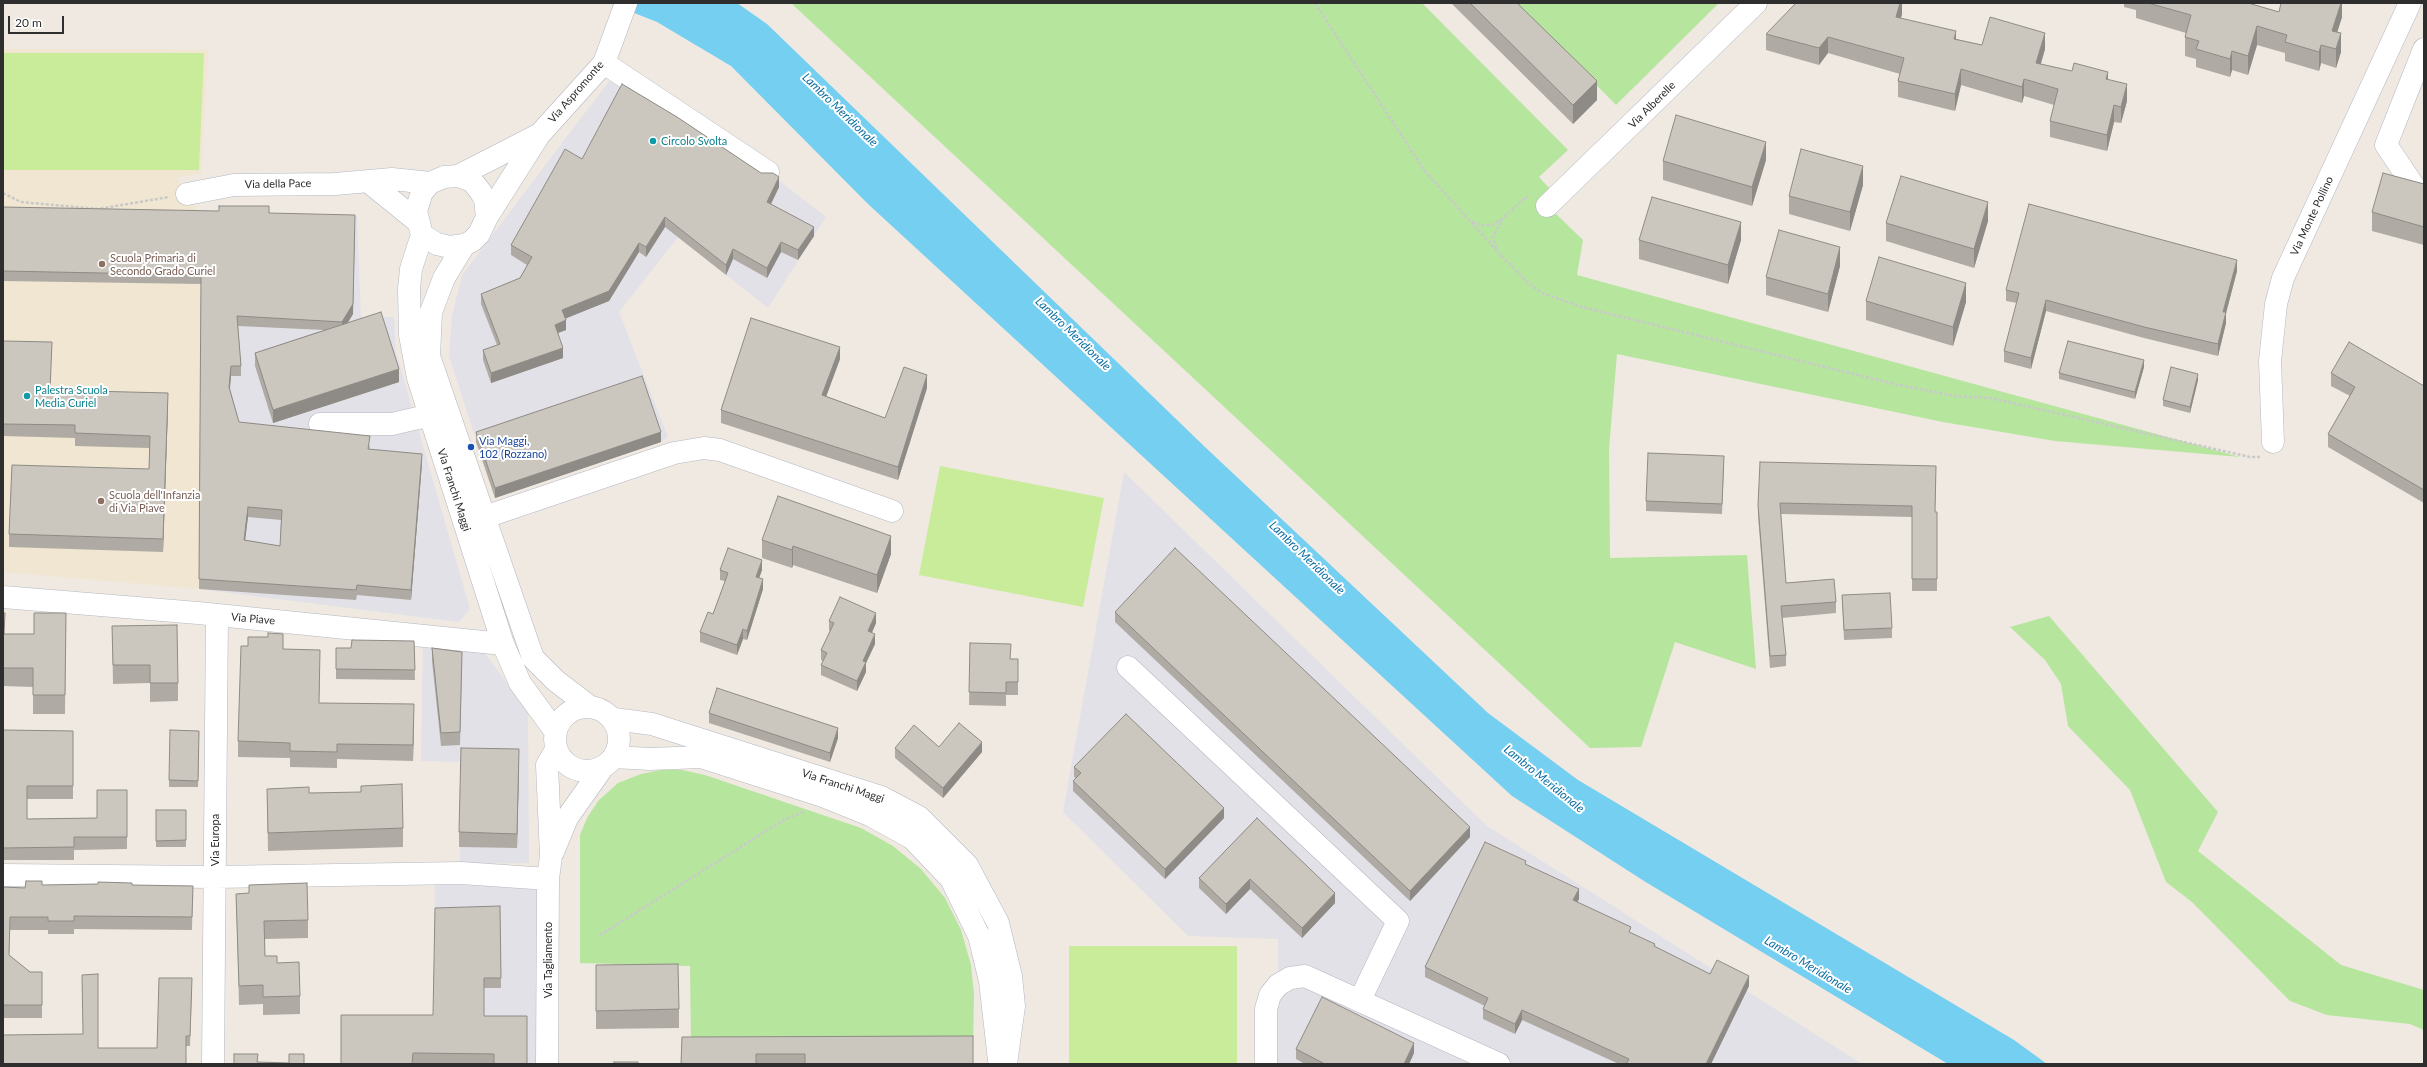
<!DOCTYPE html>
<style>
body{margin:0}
#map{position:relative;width:2427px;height:1067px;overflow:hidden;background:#efe9e1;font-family:Lato,sans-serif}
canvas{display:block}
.frame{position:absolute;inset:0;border:4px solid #2e2e2e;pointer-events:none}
.scale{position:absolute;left:8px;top:16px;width:56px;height:18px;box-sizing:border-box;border:2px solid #2e2e2e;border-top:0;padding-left:5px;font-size:12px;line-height:14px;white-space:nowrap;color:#2e2e2e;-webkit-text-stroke:3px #fff;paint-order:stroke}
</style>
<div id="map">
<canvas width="2427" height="1067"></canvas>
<div class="frame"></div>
<div class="scale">20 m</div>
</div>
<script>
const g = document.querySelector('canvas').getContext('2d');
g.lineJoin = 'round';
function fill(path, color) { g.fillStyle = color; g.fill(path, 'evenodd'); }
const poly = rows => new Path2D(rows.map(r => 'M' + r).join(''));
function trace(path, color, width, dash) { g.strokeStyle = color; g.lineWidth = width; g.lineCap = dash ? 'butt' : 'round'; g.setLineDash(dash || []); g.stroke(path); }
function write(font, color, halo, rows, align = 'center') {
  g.font = font + ' Lato,sans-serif'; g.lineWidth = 4; g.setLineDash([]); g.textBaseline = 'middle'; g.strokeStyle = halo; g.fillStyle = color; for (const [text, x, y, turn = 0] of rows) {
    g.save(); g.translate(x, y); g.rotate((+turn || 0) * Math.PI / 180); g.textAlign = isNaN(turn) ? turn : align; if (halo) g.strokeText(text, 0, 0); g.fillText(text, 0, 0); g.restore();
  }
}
fill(poly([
 [609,81,768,172,826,217,768,308,678,237,619,312,668,437,661,442,495,498,449,356,452,316,462,275],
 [201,216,357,216,361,317,394,317,396,352,470,609,459,622,199,589],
 [1124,472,1487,826,1862,1064,1266,1064,1278,985,1278,939,1188,936,1063,812],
 [423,641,484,652,528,711,529,863,460,864,461,762,421,761],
 [435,874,548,879,547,1064,341,1064,433,1025]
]), '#e3e1e8');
fill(poly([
 [3,49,208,50,201,173,177,178,201,216,199,589,3,572]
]), '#f0e6d1');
fill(poly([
 [791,3,1422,3,1568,150,1539,177,1551,190,1553,211,1583,240,1577,275,2240,457,2055,441,1943,422,1617,354,1609,449,1610,558,1747,555,1756,669,1675,642,1641,747,1590,748],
 [1516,3,1719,3,1616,105],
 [2049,616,2218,812,2198,851,2341,965,2424,990,2424,1030,2410,1024,2327,1015,2290,1001,2192,902,2166,882,2130,790,2068,726,2061,684,2045,660,2010,627],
 [661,770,682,770,705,775,861,828,893,846,921,869,945,898,961,930,971,965,974,994,973,1046,691,1046,690,966,580,963,580,835,587,818,598,801,618,783,641,774]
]), '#b6e59e');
fill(poly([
 [3,53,204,53,199,170,3,170],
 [940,466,1104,498,1083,607,919,575],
 [1069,946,1237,946,1237,1064,1069,1064]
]), '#c9ec9a');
fill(poly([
 [609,3,737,3,767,24,1205,447,1488,713,1578,780,2014,1040,2047,1064,1948,1064,1644,881,1512,796,868,204,731,66,657,22]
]), '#75cff0');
const minor = poly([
 [604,63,768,172],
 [458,176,472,181,480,191,485,199,487,217,479,234,472,241,464,245,450,247,437,244,422,235,416,211,422,192,430,183,444,177,458,176],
 [458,176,538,135],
 [369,182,417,221],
 [2415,188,2386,145,2424,49],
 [187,194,234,185,335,184,392,179,430,183],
 [1547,206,1756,3],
 [487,217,539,135,604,63,626,3],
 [422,235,411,269,409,289,410,335,418,378,503,644,520,683,555,731],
 [464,245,444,278,431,312,429,356,533,658,556,681,589,706],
 [320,424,392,424,444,412],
 [2273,442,2270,361,2276,304,2283,278,2410,3],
 [470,522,674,453,704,448,720,450,892,511],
 [3,597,198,613,503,644],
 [1128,667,1398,921,1360,1000],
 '555 739a32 32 0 1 1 64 0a32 32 0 1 1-64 0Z',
 [614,719,652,724,881,797,919,817,967,865,998,923,1011,976,1014,1006,1006,1064],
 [614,757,650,759,701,757,823,796,870,815,912,838,951,879,979,936,990,981,999,1060],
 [553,852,567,818,603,767],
 [3,875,215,877,461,873,548,879],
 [213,1064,217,616],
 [547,1064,548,879,551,856,547,765,556,750],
 [1266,1064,1266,1009,1270,995,1278,985,1290,978,1305,976,1499,1064]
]);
trace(minor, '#b4b7c1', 23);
trace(poly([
 [1315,3,1424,170,1497,251,1527,282,1542,293,1582,307,1894,384,1955,396,1990,398,2250,457,2260,457],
 [3,193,21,202,98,209,169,197],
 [1472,222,1481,225,1492,225,1502,219,1526,197,1528,198],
 [1496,248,1493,237,1502,220],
 [600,935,782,821,805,811]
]), '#c9c9c9', 2.5, [3, 2]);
trace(minor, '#fff', 22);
fill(poly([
 [1451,3,1517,3,1597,100,1573,124],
 [1902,3,1902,14,1901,18,1956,39,1982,45,2045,49,2041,64,2108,80,2127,101,2121,123,2114,122,2107,151,2050,137,2050,121,2054,105,2024,96,2022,103,1961,85,1955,111,1898,97,1898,81,1900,74,1828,53,1819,65,1766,50,1766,34],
 [2124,3,2248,3,2279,12,2342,3,2342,17,2337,32,2341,52,2336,68,2321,63,2319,71,2285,61,2285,53,2257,45,2248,75,2232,70,2230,77,2196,67,2196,59,2185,56,2185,37,2186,33,2136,18,2136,10,2124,7],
 [582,159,779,187,771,204,814,236,798,260,781,252,767,278,733,259,726,275,665,227,646,257,639,252,609,301,566,318,566,330,558,333,563,358,491,383,483,360,483,350,497,345,481,304,481,294,520,278,527,265,511,255,511,245],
 [1766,160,1752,206,1663,180,1663,161],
 [2424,184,2424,245,2372,231,2372,212],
 [1863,185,1850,231,1789,214,1789,196],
 [3,207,269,213,353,314,348,323,399,382,273,423,255,366,255,353,324,330,238,326,241,366,241,376,231,376,230,389,239,422,370,446,369,449,422,463,411,600,357,595,356,600,199,589,201,284,3,281],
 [248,517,281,520,280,546,245,540],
 [1988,221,1974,268,1886,241,1886,223],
 [1639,240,1741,240,1728,284,1639,259],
 [1840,266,1828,312,1766,295,1766,277],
 [2237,271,2226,313,2226,323,2218,356,2144,338,2046,311,2031,369,2004,362,2004,351,2017,303,2006,301,2006,290],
 [1866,301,1966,302,1953,346,1866,320],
 [3,341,51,390,168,406,163,552,9,547,9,534,149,469,149,448,75,446,75,438,3,436],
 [840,359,826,396,885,418,927,388,898,480,721,423,721,410],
 [2144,367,2135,399,2059,379,2059,373],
 [2331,373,2424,386,2424,503,2328,447,2328,434,2350,396,2331,386],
 [2198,380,2190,413,2163,406,2163,400],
 [476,432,661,442,495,498,476,442],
 [1724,466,1722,514,1646,511,1646,501],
 [1936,477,1935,512,1937,512,1937,591,1912,591,1912,517,1781,514,1786,583,1836,602,1836,613,1782,618,1786,655,1786,666,1770,668,1758,516,1758,505],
 [762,540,891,554,877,593,793,565,792,568,762,558],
 [720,570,762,570,759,578,763,589,747,640,743,639,737,655,700,642,700,632,713,614,725,581,720,580],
 [1842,595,1892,628,1892,638,1844,640],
 [1115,612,1470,837,1410,901,1115,622],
 [3,613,4,634,34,634,66,613,65,714,33,714,33,687,3,686],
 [829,621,876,623,872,633,875,644,866,663,866,672,857,691,821,675,821,665,823,661,821,660,821,650,830,631,829,630],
 [112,626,178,683,178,701,150,702,150,683,113,684],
 [268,637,283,649,320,666,319,703,414,720,413,761,337,759,337,768,290,767,290,758,238,757,238,741,248,646],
 [414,641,415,680,336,679,336,648,351,648],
 [970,643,1010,659,1018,659,1018,695,1006,695,1006,706,969,705],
 [432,648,462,665,460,745,441,746,432,661],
 [709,713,838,738,830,762,709,723],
 [3,730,73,731,73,799,27,799,27,819,97,818,127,790,127,849,74,850,74,860,3,860],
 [199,731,198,787,169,787,169,780],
 [939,747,982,752,943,798,895,758,895,748],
 [519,764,517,848,459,847,459,832],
 [1074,767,1224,818,1165,879,1073,791,1073,781,1076,778,1074,777],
 [267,789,309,793,403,828,403,847,268,851],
 [156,810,186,810,186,847,156,847],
 [1257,818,1335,903,1302,938,1250,889,1226,914,1199,888,1199,878],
 [1526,865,1579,899,1577,902,1655,947,1710,974,1749,986,1711,1064,1619,1064,1522,1020,1515,1034,1483,1019,1483,1009,1485,1006,1425,977,1425,967],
 [42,885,193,886,192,930,74,929,74,934,48,934,48,930,10,930,9,955,30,972,42,972,42,1018,3,1018,3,887,25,888],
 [236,894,308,920,308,938,265,939,265,956,277,963,300,996,300,1014,263,1015,263,1004,239,1005],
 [500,906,501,988,484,988,484,1016,527,1016,494,1064,413,1063,341,1015,433,1015],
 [596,965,679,1009,679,1028,596,1029],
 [192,988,190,1046,186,1046,186,1064,98,1048,157,1048],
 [682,1037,973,1064,681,1064],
 [1296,1049,1414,1053,1409,1064,1305,1064,1296,1059]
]), '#afaba4');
fill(poly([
 [1900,3,1902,3,1902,14,1896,33,1896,17],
 [2341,3,2342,3,2342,17,2332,49,2332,31],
 [2257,26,2257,45,2248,75,2248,56],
 [1956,31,1956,48,1954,39],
 [2045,33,2045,49,2036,79,2036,63],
 [2341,33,2341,52,2336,68,2336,49],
 [1828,37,1828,53,1819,65,1819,48],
 [2321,45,2321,63,2319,71,2319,52],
 [2232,51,2232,70,2230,77,2230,59],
 [1961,69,1961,85,1955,111,1955,94],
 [2108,72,2108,88,2106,79],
 [2024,79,2024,96,2022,103,2022,87],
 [1597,81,1597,100,1573,124,1573,105],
 [2127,84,2127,101,2121,123,2121,107],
 [2114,105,2114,122,2107,151,2107,135],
 [1766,142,1766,160,1752,206,1752,187],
 [1863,166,1863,185,1850,231,1850,212],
 [779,177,779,187,767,212,767,202],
 [1988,202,1988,221,1974,268,1974,249],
 [665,217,665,227,646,257,646,247],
 [1741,222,1741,240,1728,284,1728,265],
 [355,225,353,314,342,331,342,322],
 [814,227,814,236,798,260,798,250],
 [781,242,781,252,767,278,767,268],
 [639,243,639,252,609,301,562,320,562,310],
 [1840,247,1840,266,1828,312,1828,294],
 [733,249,733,259,726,275,726,265],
 [2237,260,2237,271,2226,313,2226,323,2218,356,2218,344,2223,312],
 [1966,283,1966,302,1953,346,1953,327],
 [2046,300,2046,311,2031,369,2031,358],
 [566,320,566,330,555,334,555,325],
 [840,347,840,359,822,408,822,395],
 [563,348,563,358,491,383,491,373],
 [2144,360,2144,367,2135,399,2135,392],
 [231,366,231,376,229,397,229,387],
 [399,369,399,382,273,423,273,410],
 [2198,374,2198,380,2190,413,2190,407],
 [927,375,927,388,898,480,898,467],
 [168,393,168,406,163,552,163,539],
 [661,432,661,442,495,498,495,488],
 [422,454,422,463,411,600,411,590],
 [248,507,248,517,244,549,244,540],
 [891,536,891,554,877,593,877,575],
 [793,546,793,565,792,568,792,550],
 [762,560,762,570,756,587,756,577],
 [763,579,763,589,747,640,747,631],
 [876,613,876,623,868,641,868,631],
 [743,629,743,639,737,655,737,645],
 [875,634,875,644,866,663,866,672,857,691,857,681,863,661],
 [414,704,414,720,413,761,413,745],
 [838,728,838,738,830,762,830,753],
 [982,742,982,752,943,798,943,788],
 [519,749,519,764,517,848,517,834],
 [1224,808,1224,818,1165,879,1165,869],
 [1470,827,1470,837,1410,901,1410,891],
 [1250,879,1250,889,1226,914,1226,904],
 [1579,889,1579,899,1573,910,1573,900],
 [1335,893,1335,903,1302,938,1302,928],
 [1749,976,1749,986,1711,1064,1706,1064],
 [1522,1010,1522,1020,1515,1034,1515,1024],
 [1414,1043,1414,1053,1409,1064,1404,1064]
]), '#8e8b86');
const building = poly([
 [1470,3,1517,3,1597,81,1573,105,1470,3],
 [1796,3,1900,3,1896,17,1956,31,1954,39,1982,45,1990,17,2045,33,2036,63,2072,71,2074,63,2108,72,2106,79,2127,84,2121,107,2114,105,2107,135,2050,121,2058,89,2024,79,2022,87,1961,69,1955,94,1898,81,1904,58,1828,37,1819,48,1766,34,1796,3],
 [2148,3,2248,3,2279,12,2281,3,2341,3,2332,31,2341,33,2336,49,2321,45,2319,52,2285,42,2287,35,2257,26,2248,56,2232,51,2230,59,2196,49,2199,41,2185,37,2191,15,2148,3],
 [622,84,677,117,761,173,773,173,779,177,767,202,814,227,798,250,781,242,767,268,733,249,726,265,665,217,646,247,639,243,609,291,562,310,566,320,555,325,563,348,491,373,483,350,500,344,481,294,520,278,532,257,511,245,565,149,582,159,622,84],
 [1676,115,1766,142,1752,187,1663,161,1676,115],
 [1801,149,1863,166,1850,212,1789,196,1801,149],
 [2383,173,2424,184,2424,227,2372,212,2383,173],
 [1901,176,1988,202,1974,249,1886,223,1901,176],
 [1652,197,1741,222,1728,265,1639,240,1652,197],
 [2029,204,2237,260,2223,312,2226,312,2218,344,2144,327,2046,300,2031,358,2004,351,2019,293,2006,290,2029,204],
 [219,206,269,206,269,213,355,215,353,304,342,322,237,316,241,366,231,366,229,387,239,422,370,436,368,449,422,454,411,590,357,585,356,590,199,579,201,275,3,271,3,207,219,211,219,206],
 [248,507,282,510,280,546,244,540,248,507],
 [1779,230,1840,247,1828,294,1766,277,1779,230],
 [1879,257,1966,283,1953,327,1866,301,1879,257],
 [381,312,399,369,273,410,255,353,381,312],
 [751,318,840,347,822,395,885,418,904,367,927,375,898,467,721,410,751,318],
 [3,341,52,342,50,390,168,393,163,539,9,534,12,465,149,469,150,436,75,433,75,425,3,424,3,341],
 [2068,341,2144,360,2135,392,2059,373,2068,341],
 [2349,342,2424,386,2424,490,2328,434,2355,387,2331,373,2349,342],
 [2171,367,2198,374,2190,407,2163,400,2171,367],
 [642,376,661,432,495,488,476,432,642,376],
 [1648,453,1724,456,1722,504,1646,501,1648,453],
 [1760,462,1936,466,1935,512,1937,512,1937,579,1912,579,1912,506,1780,503,1786,583,1834,579,1836,602,1781,606,1786,655,1770,656,1758,505,1760,462],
 [778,496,891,536,877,575,793,546,792,550,762,540,778,496],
 [728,548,762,560,756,577,763,579,747,631,743,629,737,645,700,632,708,612,713,614,728,573,720,570,728,548],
 [1175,548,1470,827,1410,891,1115,612,1175,548],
 [1890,593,1892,628,1844,630,1842,595,1890,593],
 [840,597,876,613,868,631,875,634,863,661,866,662,857,681,821,665,827,653,821,650,834,623,829,621,840,597],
 [3,613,5,613,4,634,34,634,34,613,66,613,65,695,33,695,33,668,3,668,3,613],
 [177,625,178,683,150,683,150,665,113,665,112,626,177,625],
 [268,633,283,634,283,649,320,650,319,703,414,704,413,745,337,744,337,752,290,751,290,743,238,741,241,646,248,646,248,637,268,637,268,633],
 [352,640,414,641,415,670,336,669,336,648,351,648,352,640],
 [970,643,1011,644,1010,659,1018,659,1018,682,1006,682,1006,693,969,692,970,643],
 [432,648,462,652,460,732,441,733,432,648],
 [717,688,838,728,830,753,709,713,717,688],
 [1126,714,1224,808,1165,869,1073,781,1081,773,1074,767,1126,714],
 [959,723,982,742,943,788,895,748,914,725,939,747,959,723],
 [3,730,73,731,73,786,27,786,27,819,97,818,97,790,127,790,127,837,74,837,74,847,3,848,3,730],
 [170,730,199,731,198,781,169,780,170,730],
 [461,748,519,749,517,834,459,832,461,748],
 [402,784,403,828,268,833,267,789,309,787,309,793,361,792,361,786,402,784],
 [156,810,186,810,186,840,156,841,156,810],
 [1257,818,1335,893,1302,928,1250,879,1226,904,1199,878,1257,818],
 [1485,842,1526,861,1525,864,1579,889,1573,900,1631,927,1629,932,1655,944,1654,946,1710,974,1717,960,1749,976,1706,1064,1626,1064,1629,1059,1522,1010,1515,1024,1483,1009,1488,998,1425,967,1485,842],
 [26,881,42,881,42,885,98,884,98,882,132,883,132,885,193,886,192,917,74,916,74,921,48,921,48,917,10,917,9,955,30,972,42,972,42,1005,3,1005,3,887,25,888,26,881],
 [307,883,308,920,264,921,265,956,277,956,277,963,299,962,300,996,263,997,263,985,239,986,236,894,249,893,249,885,307,883],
 [500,906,501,978,484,978,484,1016,527,1016,527,1064,494,1064,494,1054,413,1053,412,1064,341,1064,341,1015,433,1015,435,908,500,906],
 [678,964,679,1009,596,1011,596,965,678,964],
 [98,974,98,1048,157,1048,159,978,192,978,190,1036,186,1036,186,1064,3,1064,3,1035,83,1034,82,975,98,974],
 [1322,997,1414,1043,1404,1064,1325,1064,1296,1049,1322,997],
 [973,1036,973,1064,805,1064,805,1054,756,1054,756,1064,681,1064,682,1037,973,1036],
 [234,1054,258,1054,257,1062,289,1063,289,1054,304,1054,304,1064,234,1064,234,1054],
 [614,1062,638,1062,638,1064,614,1064,614,1062]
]);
fill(building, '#cbc7bf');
trace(building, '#8e8b86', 1);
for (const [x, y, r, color] of [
 [653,141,4,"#0f9aa8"],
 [102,264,4,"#8d6e63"],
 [27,396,4,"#0f9aa8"],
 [471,447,4,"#1a4fb4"],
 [101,501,4,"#8d6e63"]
]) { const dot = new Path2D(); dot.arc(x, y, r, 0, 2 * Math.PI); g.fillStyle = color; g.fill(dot); trace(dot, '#fff', 1.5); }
write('11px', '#2e2e2e', '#fff', [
 ["Via Aspromonte",576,92,-49],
 ["Via Alberelle",1652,105,-45],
 ["Via della Pace",278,184,-1],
 ["Via Monte Pollino",2312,216,-65],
 ["Via Franchi Maggi",454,490,72],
 ["Via Piave",253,619,5],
 ["Via Franchi Maggi",843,786,18],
 ["Via Europa",215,840,-90],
 ["Via Tagliamento",548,960,-90]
]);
write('11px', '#0d838f', '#fff', [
 ["Circolo Svolta",661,141],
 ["Palestra Scuola",35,390],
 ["Media Curiel",35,403]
], 'left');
write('11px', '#785e54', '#fff', [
 ["Scuola Primaria di",110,258],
 ["Secondo Grado Curiel",110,271],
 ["Scuola dell'Infanzia",109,495],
 ["di Via Piave",109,508]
], 'left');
write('11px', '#164399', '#fff', [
 ["Via Maggi,",479,441],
 ["102 (Rozzano)",479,454]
], 'left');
write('italic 12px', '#0d6fa3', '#fff', [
 ["Lambro Meridionale",840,110,44],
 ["Lambro Meridionale",1073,334,44],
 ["Lambro Meridionale",1307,558,44],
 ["Lambro Meridionale",1544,779,39],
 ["Lambro Meridionale",1808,965,31]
]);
</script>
